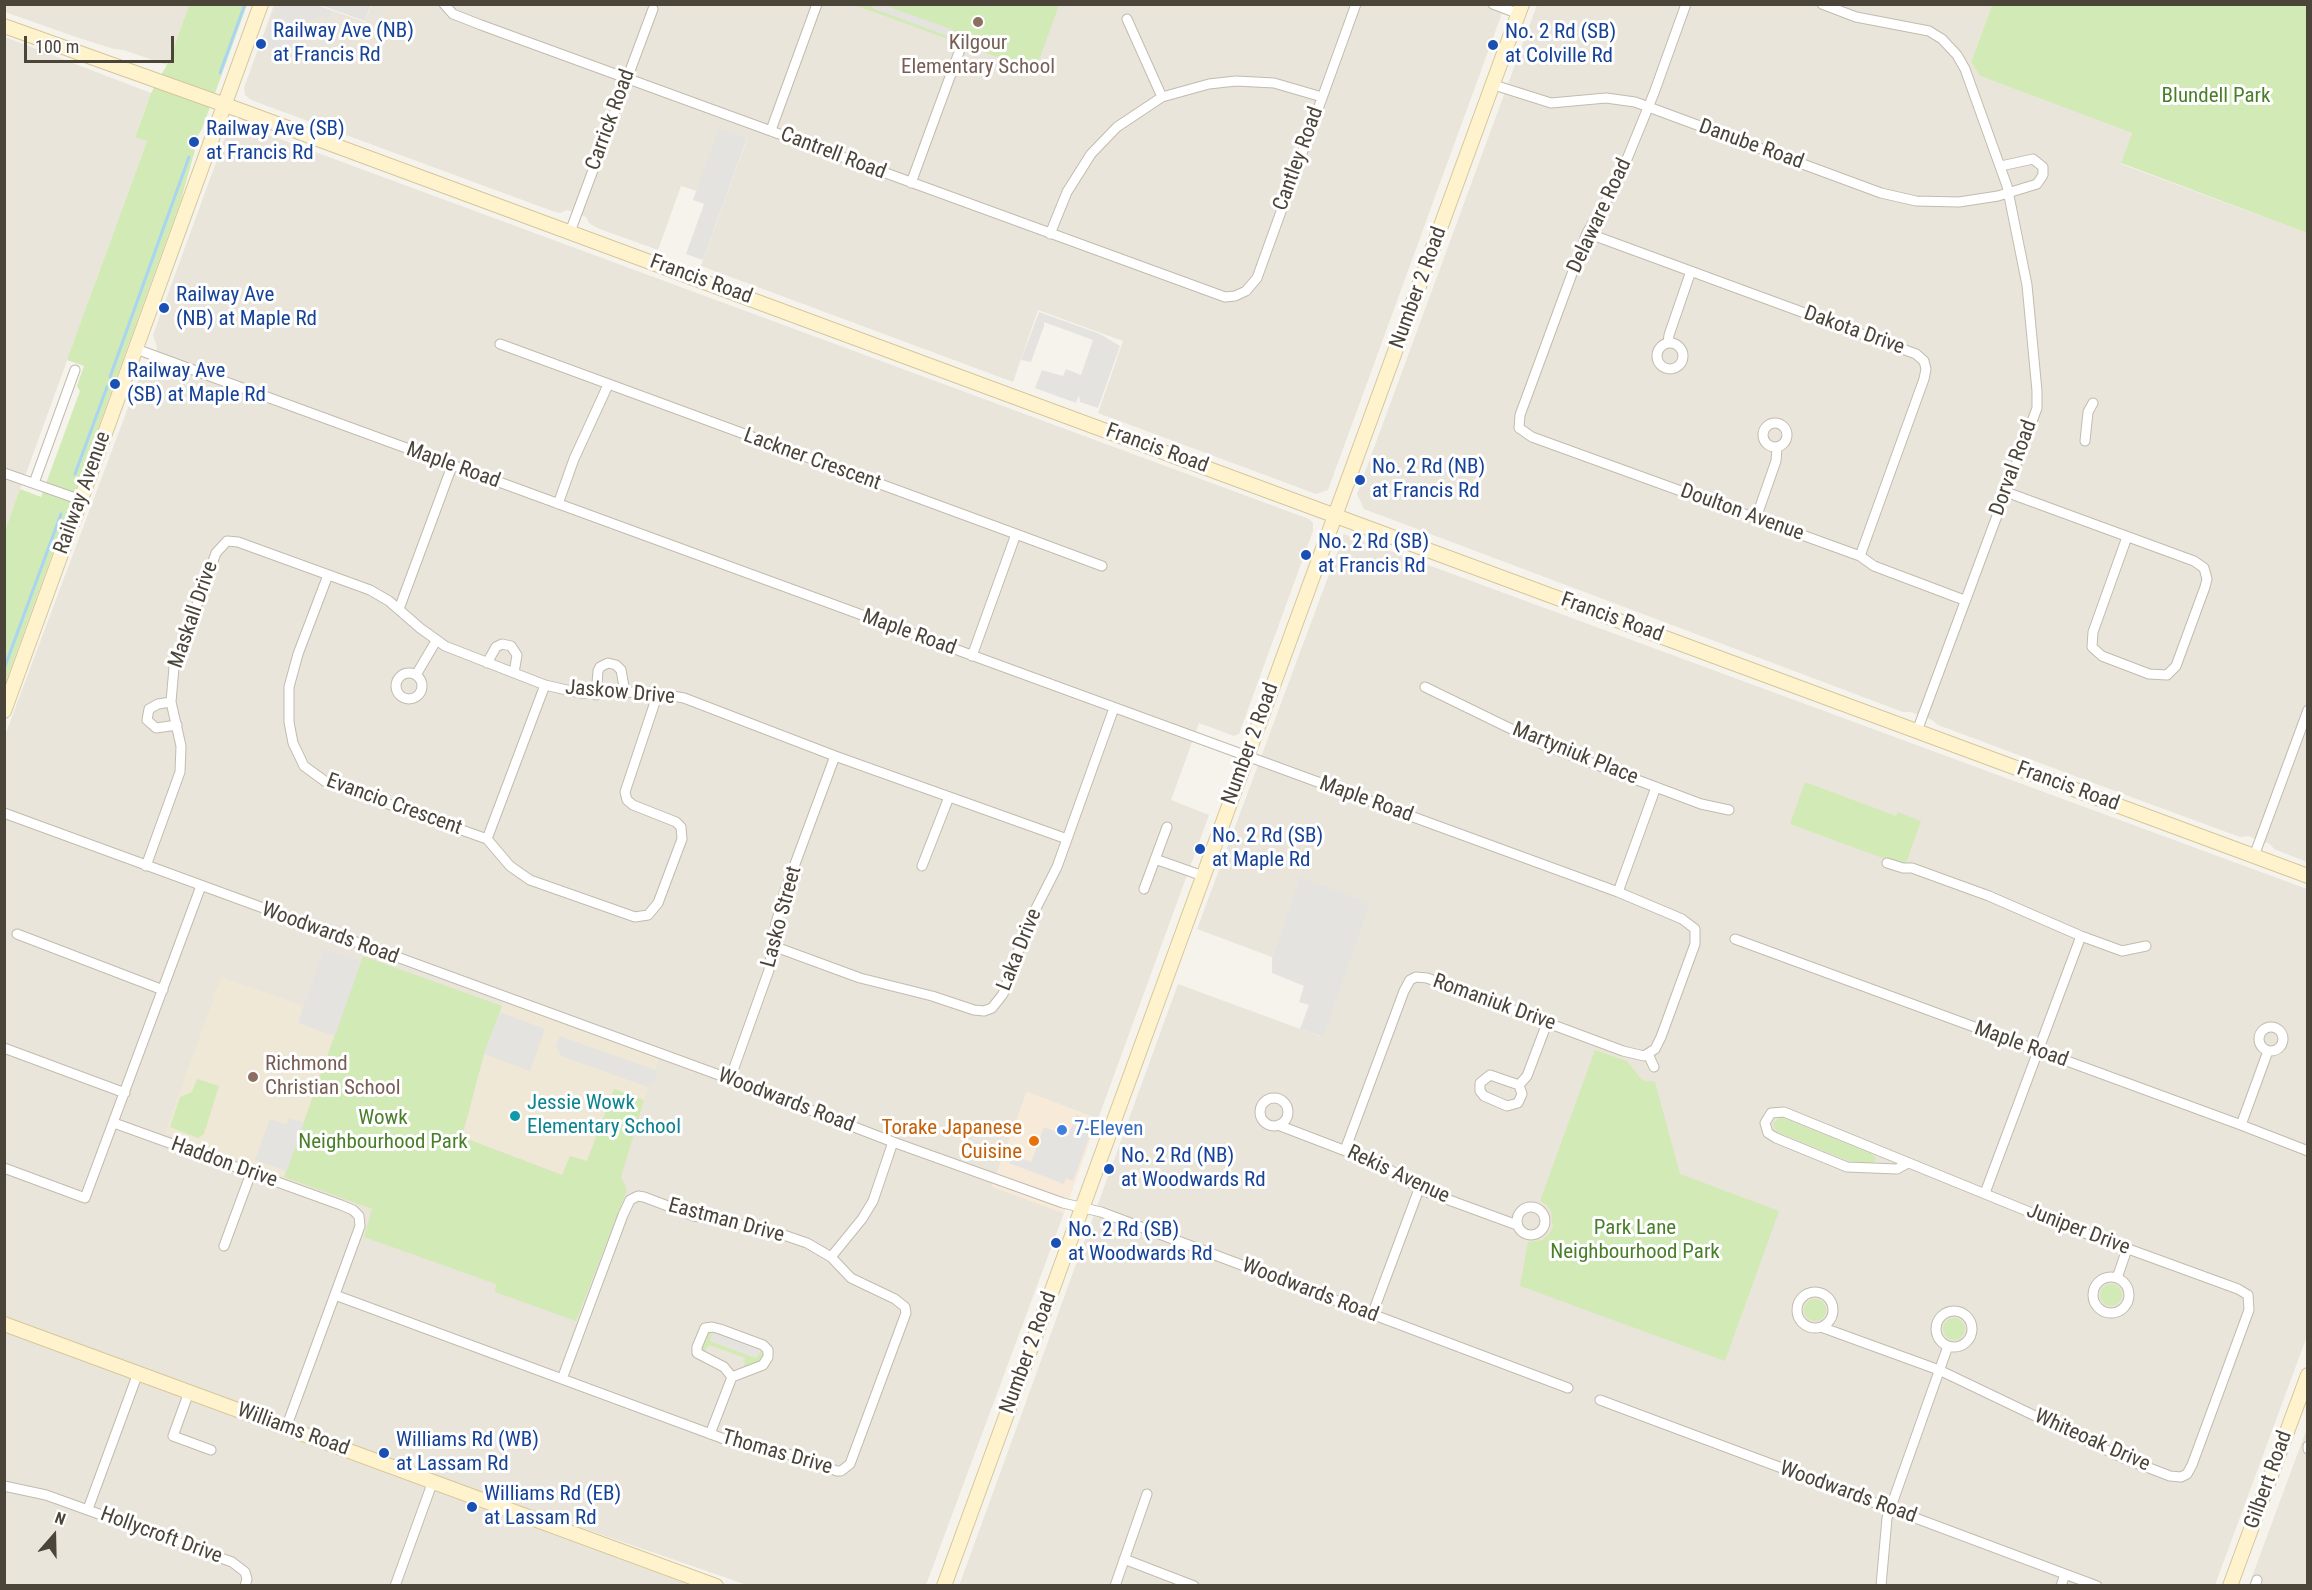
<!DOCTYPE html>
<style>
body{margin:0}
#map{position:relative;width:2312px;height:1590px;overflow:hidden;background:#f6f3ec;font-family:"Roboto Condensed",sans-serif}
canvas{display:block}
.frame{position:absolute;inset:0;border:6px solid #4b4439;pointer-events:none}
.north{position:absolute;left:24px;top:1506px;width:60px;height:60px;-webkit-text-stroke:4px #fff;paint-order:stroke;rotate:20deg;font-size:16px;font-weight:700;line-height:24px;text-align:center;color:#4b4439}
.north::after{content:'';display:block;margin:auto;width:21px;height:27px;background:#4b4439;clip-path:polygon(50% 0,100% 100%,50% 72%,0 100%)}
.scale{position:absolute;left:24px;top:36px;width:150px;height:27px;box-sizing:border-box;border:3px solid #4b4439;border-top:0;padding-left:8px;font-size:18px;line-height:21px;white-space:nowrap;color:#4b4439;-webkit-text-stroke:4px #fff;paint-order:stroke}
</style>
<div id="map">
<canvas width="2312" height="1590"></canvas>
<div class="frame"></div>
<div class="north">N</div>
<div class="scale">100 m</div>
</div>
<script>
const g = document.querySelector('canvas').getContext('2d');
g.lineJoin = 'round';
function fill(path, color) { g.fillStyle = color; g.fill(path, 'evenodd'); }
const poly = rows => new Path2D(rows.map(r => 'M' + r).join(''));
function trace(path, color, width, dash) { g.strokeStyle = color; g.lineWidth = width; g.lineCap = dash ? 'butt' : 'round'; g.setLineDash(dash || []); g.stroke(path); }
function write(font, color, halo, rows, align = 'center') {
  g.font = font + ' "Roboto Condensed",sans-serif'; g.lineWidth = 6; g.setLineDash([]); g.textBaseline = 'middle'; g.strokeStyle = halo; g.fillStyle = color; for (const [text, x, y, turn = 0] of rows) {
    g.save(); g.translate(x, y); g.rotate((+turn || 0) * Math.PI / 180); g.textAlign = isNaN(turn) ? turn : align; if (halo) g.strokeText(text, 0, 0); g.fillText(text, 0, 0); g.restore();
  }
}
fill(poly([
 [5,4,189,5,167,65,124,50,114,49,79,38,5,12],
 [372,4,1505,5,1328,490,1316,494,1098,413,1123,341,1038,310,1013,382,701,266,747,139,719,129,697,191,681,186,658,250,597,228,589,223,586,217,567,210,560,213,555,212,251,100,245,95,244,88,274,5,317,5,365,22],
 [1537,5,1992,5,1971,62,1980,76,2132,133,2121,164,2307,233,2307,862,2274,849,2270,844,2248,836,2240,837,2142,801,1938,725,1932,720,1911,712,1903,712,1364,509,1357,494],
 [5,37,151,93,135,136,147,141,5,531],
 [235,124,242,125,1309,519,1313,523,1313,531,1239,734,1234,736,1199,723,1171,800,1209,815,1098,1119,1027,1092,992,1186,1064,1213,926,1585,747,1585,536,1512,5,1319,4,738,141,373,150,367,157,347,153,335,226,135],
 [1344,534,2307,889,2307,1336,2215,1585,959,1586,1178,984,1322,1037,1300,878,1272,957,1197,929],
 [4,1332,153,1387,690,1585,5,1585],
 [2307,1428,2307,1585,2249,1585]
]), '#eae5da');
fill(poly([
 [1027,1092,1098,1119,1064,1213,992,1187]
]), '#f7ead8');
fill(poly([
 [221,977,303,1006,298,1023,335,1036,304,1123,289,1118,287,1125,270,1119,255,1160,287,1171,284,1177,165,1133],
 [505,998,660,1055,644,1100,614,1089,587,1162,563,1175,462,1137,484,1054]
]), '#efe8d6');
fill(poly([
 [189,5,247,5,202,129,197,137,194,137,190,148,195,150,181,200,5,684,5,531,20,489,41,497,80,391,77,386,84,366,67,360,147,141,135,137,151,93,168,63],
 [855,5,1059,5,1035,71],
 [1992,5,2307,5,2307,233,2121,163,2132,133,1980,76,1971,62],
 [1805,782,1896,816,1898,812,1921,821,1906,863,1899,864,1790,824],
 [363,956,502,1006,484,1054,462,1137,562,1175,570,1156,587,1161,614,1089,644,1100,621,1177,627,1190,576,1321,495,1292,496,1284,364,1237,372,1209,284,1177],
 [1595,1050,1627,1061,1642,1080,1655,1082,1680,1174,1779,1211,1725,1361,1520,1286,1528,1242,1542,1240,1549,1234,1553,1227,1551,1212,1547,1205,1540,1201],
 [197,1079,219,1086,204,1134,198,1138,170,1127,180,1097,192,1092],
 [1781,1117,1872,1154,1876,1158,1875,1161,1871,1163,1849,1161,1779,1133,1774,1128,1773,1123],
 '2100 1295a11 11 0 1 1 22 0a11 11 0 1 1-22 0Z',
 '1804 1310a11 11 0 1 1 22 0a11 11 0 1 1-22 0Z',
 '1943 1329a11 11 0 1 1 22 0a11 11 0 1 1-22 0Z',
 [709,1332,712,1333,710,1341,756,1358,761,1351,764,1354,762,1359,753,1365,744,1367,745,1358,709,1345,704,1352,701,1348]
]), '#d2eab5');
fill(poly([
 [874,4,884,5,953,30,950,37,872,8],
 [277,5,313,5,331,11,328,18,321,16,308,22,305,20,298,40,303,53,297,55,293,46,280,51,262,45],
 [320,5,371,5,365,21],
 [719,128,747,138,703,260,686,254,704,204,693,200],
 [1039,312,1100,334,1120,346,1098,408,1080,402,1079,395,1076,403,1035,388,1042,370,1063,376,1066,369,1081,375,1093,340,1044,322,1044,326,1031,362,1021,360],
 [1300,877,1370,903,1323,1037,1300,1029,1309,1005,1299,1002,1304,986,1272,973,1272,957],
 [324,949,361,961,335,1036,298,1023],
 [500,1012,545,1029,530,1071,484,1054],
 [560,1036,658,1071,654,1081,648,1087,561,1056,556,1046],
 [1076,1115,1095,1122,1073,1181,1066,1178,1064,1184,1009,1163,1012,1155,1031,1162,1044,1127,1068,1136],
 [289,1118,304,1123,287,1171,255,1160,270,1119,286,1125],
 [713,1332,759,1349,756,1357,710,1340]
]), '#e5e3e0');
trace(poly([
 [220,73,245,4],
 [110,377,189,157],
 [75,474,107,387],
 [4,669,61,514]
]), '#a9d4f2', 3);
const street = poly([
 [444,4,453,14,481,25,1225,297,1235,296,1246,291,1257,278,1356,4],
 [1493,4,1519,14],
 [1686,4,1654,93,1618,181,1587,233,1520,415,1519,428,1532,437,1860,556,1874,566,1964,600],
 [1822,4,1856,17,1929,31,1942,39,1957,55,1965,69,2007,186,2027,285,2037,391,2037,408,1917,731],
 [1127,19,1162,97],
 [1494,85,1551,103,1606,98,1635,102,1881,193,1916,201,1959,202,1998,196,2037,184,2043,175,2043,167,2033,159,2001,166],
 [771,130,817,4],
 [911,183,962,44],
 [570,232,653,9],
 [1587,233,1916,354,1924,361,1926,369,1924,379,1860,556],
 [1050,234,1067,192,1091,154,1117,127,1162,97,1209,84,1236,81,1274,83,1322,97],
 [1668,343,1669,335,1691,271],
 '1657 356a13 13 0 1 1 26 0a13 13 0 1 1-26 0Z',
 [500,344,1016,534,972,656],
 [136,349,1618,892,1682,919,1695,929,1695,944,1661,1037,1655,1049,1644,1056,1623,1051,1427,978,1416,977,1410,980,1404,991,1345,1150],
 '1763 435a12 12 0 1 1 24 0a12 12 0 1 1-24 0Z',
 [2085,441,2088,412,2093,403],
 [4,473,81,500],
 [34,483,75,370],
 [2006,492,2194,561,2204,568,2207,579,2205,587,2176,666,2167,675,2149,674,2102,656,2092,647,2093,632,2127,537],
 [558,504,574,459,608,385],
 [1756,518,1776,461,1777,448],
 [1016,534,1102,566],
 [227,541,238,542,370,590,389,601,420,628,445,646,545,685,580,693,650,692,684,698,835,756,1067,839],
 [328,575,298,654,289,687,289,722,293,743,304,766,326,782,487,839,510,866,530,880,635,917,648,915,658,903,682,839,681,827,676,822,633,805,627,800,625,792,658,693],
 [399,609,452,466],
 [487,663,496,647,502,644,511,646,517,655,514,673],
 '396 686a13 13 0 1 1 26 0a13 13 0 1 1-26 0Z',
 [416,675,436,641],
 [1425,687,1544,745,1701,804,1729,810],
 [596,695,598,671,600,667,608,663,616,665,621,670,625,692],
 [171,702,158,704,149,709,147,720,156,728,177,725],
 [4,813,730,1079,893,1142,1063,1203,1101,1212,1568,1388],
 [487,839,545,685],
 [2254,856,2308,710],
 [1155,859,1203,876],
 [1887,863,1903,868,1912,868,1989,896,2081,936,2122,951,2146,946],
 [146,866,180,772,181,746,171,702,174,667,216,553,227,541],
 [922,866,949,797],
 [1144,889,1167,827],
 [1618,892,1656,787],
 [17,934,163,990],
 [1735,939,2241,1125,2308,1151],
 [773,946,860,978,932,996,974,1010,984,1011,992,1008,1003,994,1028,924,1057,867,1114,708],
 '2259 1039a12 12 0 1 1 24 0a12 12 0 1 1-24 0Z',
 [4,1048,125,1093],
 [1648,1054,1654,1067],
 [1490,1075,1519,1085,1522,1094,1518,1103,1507,1106,1484,1096,1480,1091,1480,1083,1490,1075],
 [730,1079,769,970,776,923,785,891,835,756],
 [1519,1085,1527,1076,1547,1023],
 '1260 1112a14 14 0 1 1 28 0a14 14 0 1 1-28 0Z',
 [114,1123,341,1205,353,1210,359,1216,360,1226,356,1237,286,1428],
 [1278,1125,1377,1163,1404,1178,1419,1189,1517,1225],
 [2241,1125,2268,1051],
 [1908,1163,1897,1169,1847,1167,1776,1138,1768,1133,1765,1123,1771,1113,1784,1112,2049,1220,2238,1289,2248,1295],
 [4,1168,85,1198,201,886],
 [1985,1193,2081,936],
 '1517 1221a14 14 0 1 1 28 0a14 14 0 1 1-28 0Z',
 [224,1246,251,1173],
 [831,1257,862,1219,873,1201,893,1142],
 '2093 1295a18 18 0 1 1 36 0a18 18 0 1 1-36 0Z',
 [2117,1278,2127,1249],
 '1797 1310a18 18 0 1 1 36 0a18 18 0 1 1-36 0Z',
 [335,1295,562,1379,735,1443,782,1452,837,1471,841,1471,850,1464,906,1313,905,1307,895,1299,851,1278,831,1257,807,1243,769,1230,694,1216,644,1197,638,1196,630,1200,623,1215,562,1379],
 '1936 1329a18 18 0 1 1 36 0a18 18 0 1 1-36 0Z',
 [1372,1315,1419,1189],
 [1821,1327,1939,1370,2123,1458,2170,1476,2181,1477,2187,1474,2192,1465,2249,1310,2248,1295],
 [189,1392,173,1436,211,1450],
 [1600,1400,2097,1586],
 [710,1434,732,1377,724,1367,697,1353,697,1347,705,1328,712,1327,720,1329,763,1345,768,1350,768,1357,763,1365,732,1377],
 [2308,1446,2308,1449],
 [4,1486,46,1495,232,1562,245,1572,247,1579,245,1586],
 [88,1509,138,1373],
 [1124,1559,1194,1586],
 [395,1586,433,1481],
 [1115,1586,1147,1494],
 [1881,1586,1887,1518,1948,1346],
 [2061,1586,2065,1574],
 [2255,1586,2257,1580]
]);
const secondary = poly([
 [4,26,242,111,2308,876],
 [4,711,261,4],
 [4,1324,716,1586],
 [944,1586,1522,4],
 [2230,1586,2308,1375]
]);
trace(street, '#c2bbae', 11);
trace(secondary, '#d6c79b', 16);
trace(street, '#fff', 9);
trace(secondary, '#fff3cd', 14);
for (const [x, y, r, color] of [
 [978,22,6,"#8d6e63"],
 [261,44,6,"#1a4fb4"],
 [1493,45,6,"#1a4fb4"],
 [194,142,6,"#1a4fb4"],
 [164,308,6,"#1a4fb4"],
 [115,384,6,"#1a4fb4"],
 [1360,480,6,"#1a4fb4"],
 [1306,555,6,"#1a4fb4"],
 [1200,849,6,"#1a4fb4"],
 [253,1077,6,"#8d6e63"],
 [515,1116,6,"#0f9aa8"],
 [1062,1130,6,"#3f7fe0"],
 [1034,1141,6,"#e8710a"],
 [1109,1169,6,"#1a4fb4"],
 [1056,1243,6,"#1a4fb4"],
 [384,1453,6,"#1a4fb4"],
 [472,1507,6,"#1a4fb4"]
]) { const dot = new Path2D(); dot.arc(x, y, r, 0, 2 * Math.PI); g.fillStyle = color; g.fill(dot); trace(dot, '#fff', 2); }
write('21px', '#164399', '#fff', [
 ["Railway Ave (NB)",273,32],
 ["at Francis Rd",273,56],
 ["No. 2 Rd (SB)",1505,33],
 ["at Colville Rd",1505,57],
 ["Railway Ave (SB)",206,130],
 ["at Francis Rd",206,154],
 ["Railway Ave",176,296],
 ["(NB) at Maple Rd",176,320],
 ["Railway Ave",127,372],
 ["(SB) at Maple Rd",127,396],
 ["No. 2 Rd (NB)",1372,468],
 ["at Francis Rd",1372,492],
 ["No. 2 Rd (SB)",1318,543],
 ["at Francis Rd",1318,567],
 ["No. 2 Rd (SB)",1212,837],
 ["at Maple Rd",1212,861],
 ["No. 2 Rd (NB)",1121,1157],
 ["at Woodwards Rd",1121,1181],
 ["No. 2 Rd (SB)",1068,1231],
 ["at Woodwards Rd",1068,1255],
 ["Williams Rd (WB)",396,1441],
 ["at Lassam Rd",396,1465],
 ["Williams Rd (EB)",484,1495],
 ["at Lassam Rd",484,1519]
], 'left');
write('21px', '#785e54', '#fff', [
 ["Kilgour",978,44],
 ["Elementary School",978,68],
 ["Richmond",265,1065,"left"],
 ["Christian School",265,1089,"left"]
]);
write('21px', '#4a7f2a', '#fff', [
 ["Blundell Park",2216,97],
 ["Wowk",383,1119],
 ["Neighbourhood Park",383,1143],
 ["Park Lane",1635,1229],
 ["Neighbourhood Park",1635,1253]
]);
write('21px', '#4b4439', '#fff', [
 ["Carrick Road",611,120,-70],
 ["Danube Road",1751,145,20],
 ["Cantrell Road",833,154,21],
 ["Cantley Road",1299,159,-70],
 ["Delaware Road",1600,216,-65],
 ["Francis Road",701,280,20],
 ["Number 2 Road",1419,288,-70],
 ["Dakota Drive",1854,331,20],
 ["Francis Road",1157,449,20],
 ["Lackner Crescent",812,460,20],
 ["Maple Road",453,466,20],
 ["Dorval Road",2014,468,-70],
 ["Railway Avenue",83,493,-70],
 ["Doulton Avenue",1742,513,20],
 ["Maskall Drive",194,615,-71],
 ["Francis Road",1612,618,20],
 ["Maple Road",909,633,20],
 ["Jaskow Drive",620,693,5],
 ["Number 2 Road",1251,744,-70],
 ["Martyniuk Place",1575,754,22],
 ["Francis Road",2068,787,20],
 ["Maple Road",1366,800,20],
 ["Evancio Crescent",394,805,20],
 ["Lasko Street",782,917,-75],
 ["Woodwards Road",330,934,20],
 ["Laka Drive",1020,950,-68],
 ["Romaniuk Drive",1494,1003,20],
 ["Maple Road",2021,1045,20],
 ["Woodwards Road",786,1101,21],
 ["Haddon Drive",224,1163,20],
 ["Rekis Avenue",1398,1175,25],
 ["Eastman Drive",726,1221,15],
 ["Juniper Drive",2078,1230,21],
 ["Woodwards Road",1310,1291,21],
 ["Number 2 Road",1029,1353,-70],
 ["Williams Road",293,1430,20],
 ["Whiteoak Drive",2092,1441,24],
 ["Thomas Drive",777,1453,16],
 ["Gilbert Road",2269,1480,-70],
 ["Woodwards Road",1848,1493,20],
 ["Hollycroft Drive",161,1536,20]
]);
write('21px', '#0d838f', '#fff', [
 ["Jessie Wowk",527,1104],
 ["Elementary School",527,1128]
], 'left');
write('21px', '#c56008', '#fff', [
 ["Torake Japanese",1022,1129],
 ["Cuisine",1022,1153]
], 'right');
write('21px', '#366cbe', '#fff', [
 ["7-Eleven",1074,1130]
], 'left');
</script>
